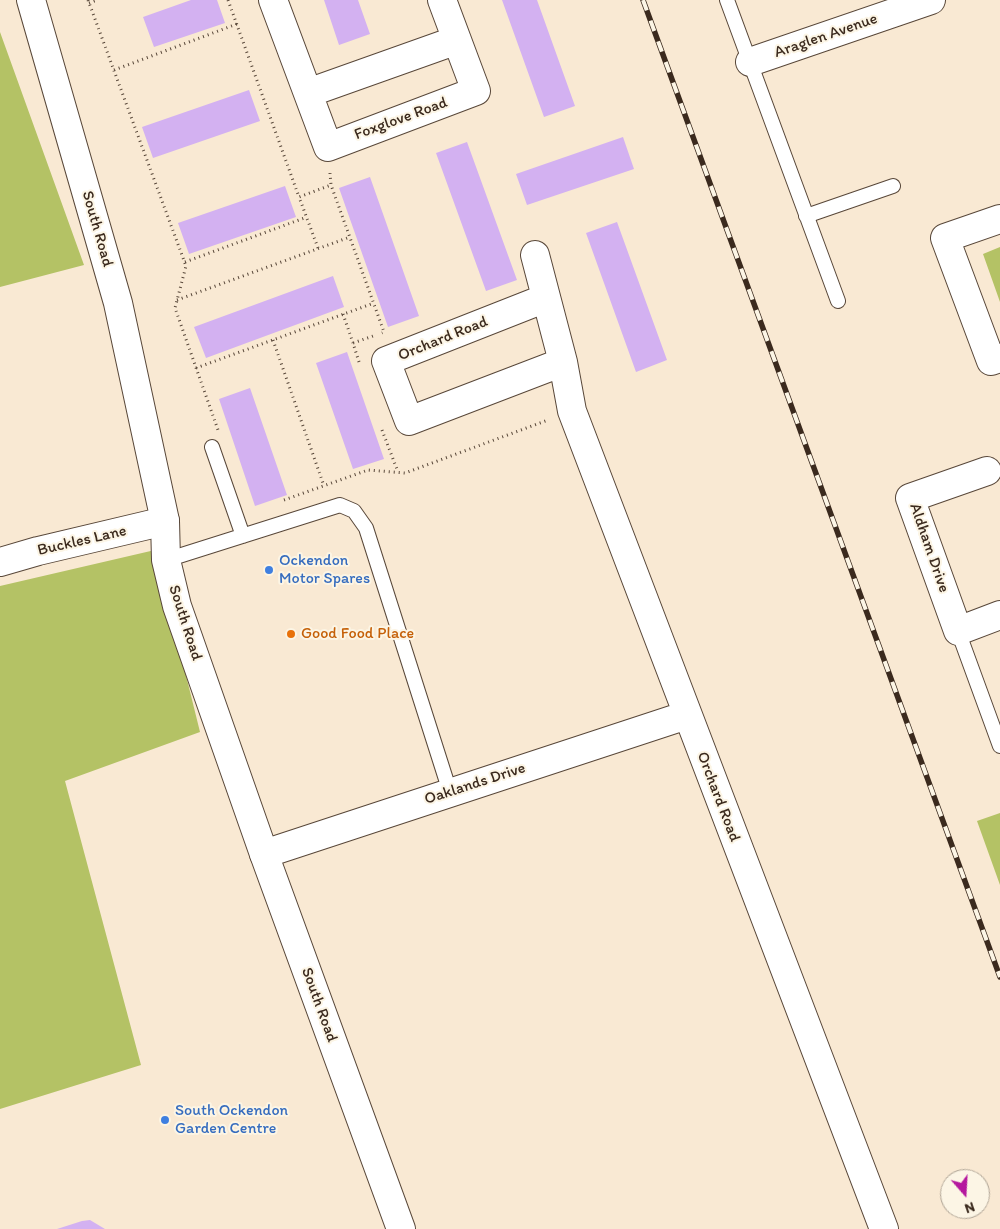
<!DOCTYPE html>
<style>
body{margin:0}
#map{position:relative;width:1000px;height:1229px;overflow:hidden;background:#f9e9d3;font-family:Itim,sans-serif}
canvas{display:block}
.north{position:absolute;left:940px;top:1169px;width:50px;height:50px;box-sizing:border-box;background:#fcf5e5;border:1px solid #afa495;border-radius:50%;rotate:161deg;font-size:14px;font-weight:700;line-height:20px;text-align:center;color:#3b2a1e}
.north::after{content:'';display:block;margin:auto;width:18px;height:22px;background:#b5179e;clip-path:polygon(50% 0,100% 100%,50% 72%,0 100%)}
</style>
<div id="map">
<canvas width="1000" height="1229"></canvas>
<div class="north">N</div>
</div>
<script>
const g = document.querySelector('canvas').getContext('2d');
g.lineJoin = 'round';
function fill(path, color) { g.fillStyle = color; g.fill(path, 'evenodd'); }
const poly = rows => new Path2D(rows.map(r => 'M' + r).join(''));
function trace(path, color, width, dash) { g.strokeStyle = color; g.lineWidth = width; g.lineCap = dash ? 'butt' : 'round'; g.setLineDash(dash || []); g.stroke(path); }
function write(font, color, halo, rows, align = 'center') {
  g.font = font + ' Itim,sans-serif'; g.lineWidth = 4; g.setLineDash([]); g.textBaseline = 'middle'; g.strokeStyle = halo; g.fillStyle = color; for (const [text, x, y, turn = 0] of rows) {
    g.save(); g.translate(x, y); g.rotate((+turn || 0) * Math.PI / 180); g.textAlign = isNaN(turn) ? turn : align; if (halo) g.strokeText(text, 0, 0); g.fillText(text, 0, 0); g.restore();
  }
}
fill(poly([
 [0,32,84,265,0,287],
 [1000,247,1000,302,983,254],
 [155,550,200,732,65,781,141,1065,0,1109,0,586],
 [1000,813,1000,885,977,821]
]), '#b4c265');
fill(poly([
 [191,0,217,0,225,23,154,47,143,17],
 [324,0,358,0,370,34,339,45],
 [502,0,537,0,575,106,544,117],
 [249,90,260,121,153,158,142,127],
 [623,137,634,169,527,205,516,174],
 [467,142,517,280,486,291,436,153],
 [370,177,419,316,388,327,339,188],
 [285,186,296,217,189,254,178,223],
 [617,222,667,360,636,372,586,233],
 [333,276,344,307,206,358,194,327],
 [347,352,384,459,353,469,316,363],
 [250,388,287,495,255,506,219,399],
 [90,1220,105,1229,57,1229,82,1221]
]), '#d3b1f1');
const service = poly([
 [727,0,838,301],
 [806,216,893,186],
 [212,447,243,536],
 [166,560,340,505,354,511,366,528,450,792],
 [958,631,1000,746]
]);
const minor = poly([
 [273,0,328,147,476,91,442,0],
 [750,62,931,0],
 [308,93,457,40],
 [1000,219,945,238,991,361,1000,358],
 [535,255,563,362,572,411,884,1229],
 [546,298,386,361,409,421,563,362],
 [987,471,910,498,958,631,1000,615],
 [0,562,38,551,165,521],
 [264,854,687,715]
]);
const secondary = poly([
 [31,0,118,303,165,521,166,560,177,606,264,854,401,1229]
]);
trace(service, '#584739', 16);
trace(minor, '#584739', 30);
trace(secondary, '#584739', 30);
trace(poly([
 [88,0,186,266,175,308,218,430],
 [228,0,299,197],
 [89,3,97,0],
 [114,70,237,24],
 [330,173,331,185,384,332,382,333],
 [318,248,299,197,331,185],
 [185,262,307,217],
 [177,300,350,237],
 [343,314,353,343],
 [273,340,324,486],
 [359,362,353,343,376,335],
 [196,368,374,303],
 [382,430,398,472],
 [284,500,368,470,405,473,548,420]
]), '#584739', 3, [1, 4]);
trace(service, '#fff', 14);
trace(minor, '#fff', 28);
trace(secondary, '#fff', 28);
const rail = poly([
 [643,0,1000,977]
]);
trace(rail, '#3b2a1e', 5.5);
trace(rail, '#fcf5e5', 4, [11]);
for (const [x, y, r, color] of [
 [269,570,5,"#3f7fe0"],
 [291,634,5,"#e8710a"],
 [165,1120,5,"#3f7fe0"]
]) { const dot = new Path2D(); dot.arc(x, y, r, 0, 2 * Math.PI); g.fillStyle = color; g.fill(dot); trace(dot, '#fcf5e5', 2); }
write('16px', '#3b2a1e', '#fcf5e5', [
 ["Araglen Avenue",826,36,-19],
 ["Foxglove Road",401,119,-20],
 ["South Road",97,229,74],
 ["Orchard Road",443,339,-22],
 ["Buckles Lane",82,541,-13],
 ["Aldham Drive",929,548,71],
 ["South Road",185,623,72],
 ["Oaklands Drive",475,784,-18],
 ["Orchard Road",718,797,69],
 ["South Road",319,1005,70]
]);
write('16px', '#366cbe', '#fcf5e5', [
 ["Ockendon",279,561],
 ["Motor Spares",279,579],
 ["South Ockendon",175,1111],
 ["Garden Centre",175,1129]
], 'left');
write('16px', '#c56008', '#fcf5e5', [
 ["Good Food Place",301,634]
], 'left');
</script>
